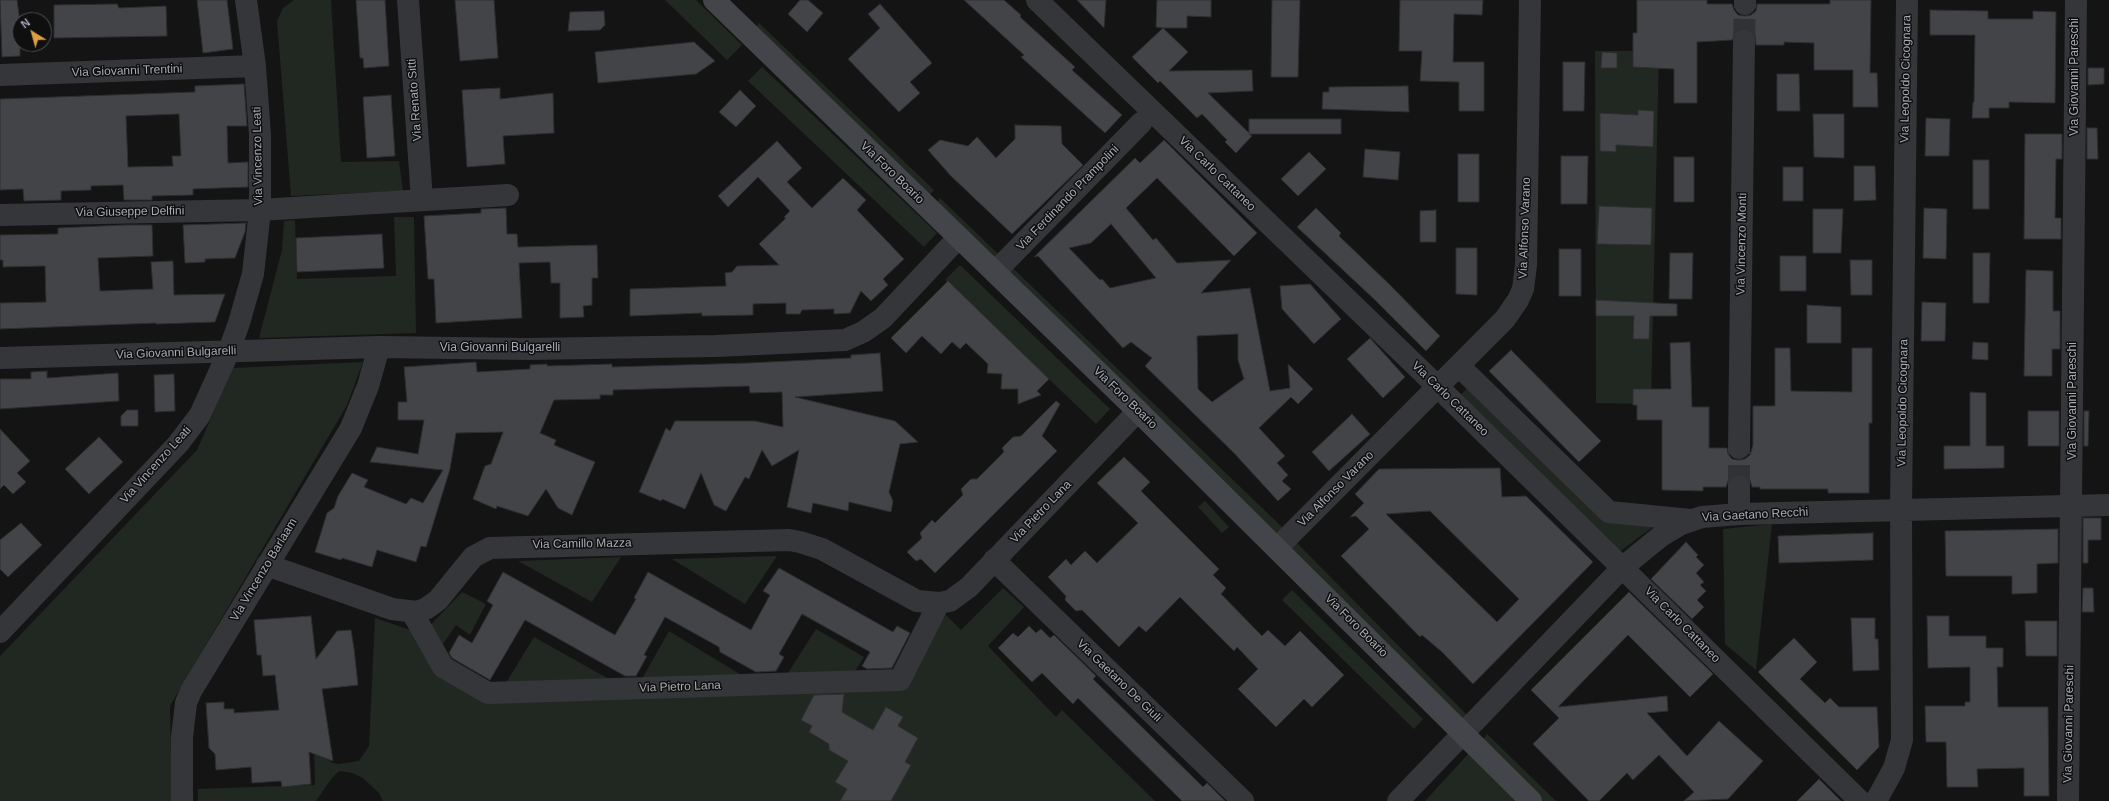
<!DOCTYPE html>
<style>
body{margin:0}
#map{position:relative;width:2109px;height:801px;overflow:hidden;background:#141415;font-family:Helvetica,sans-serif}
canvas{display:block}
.north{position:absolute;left:12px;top:12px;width:40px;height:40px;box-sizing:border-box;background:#0f0f10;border:1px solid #4c4e52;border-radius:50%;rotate:323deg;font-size:11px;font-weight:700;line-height:16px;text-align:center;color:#a7acb4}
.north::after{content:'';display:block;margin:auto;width:14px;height:18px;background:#de9f43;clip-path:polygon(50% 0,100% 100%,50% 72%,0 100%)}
</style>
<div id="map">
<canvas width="2109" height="801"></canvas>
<div class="north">N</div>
</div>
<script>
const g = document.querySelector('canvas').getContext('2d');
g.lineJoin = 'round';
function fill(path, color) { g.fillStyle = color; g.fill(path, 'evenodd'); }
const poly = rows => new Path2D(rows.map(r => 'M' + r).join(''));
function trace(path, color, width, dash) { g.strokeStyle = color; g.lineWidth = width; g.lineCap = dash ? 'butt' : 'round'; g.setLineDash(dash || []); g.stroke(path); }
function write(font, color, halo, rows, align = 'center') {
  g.font = font + ' Helvetica,sans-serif'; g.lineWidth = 3; g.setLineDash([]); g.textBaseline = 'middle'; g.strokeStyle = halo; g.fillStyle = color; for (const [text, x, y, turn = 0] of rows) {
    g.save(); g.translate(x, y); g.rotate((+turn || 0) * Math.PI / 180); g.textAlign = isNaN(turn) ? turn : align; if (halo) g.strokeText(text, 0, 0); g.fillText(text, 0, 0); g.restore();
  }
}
fill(poly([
 [294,0,331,0,341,162,399,161,403,191,291,196,277,21,283,8],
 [665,0,696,0,742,45,727,60],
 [759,23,934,190,926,199,752,31],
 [1595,51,1659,51,1651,404,1596,403],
 [762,67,937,233,924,247,748,81],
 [940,198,1284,529,1276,537,934,206],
 [394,217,414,217,416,333,259,338,282,250,284,221,295,220,297,279,396,276],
 [960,265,1110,409,1096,424,945,280],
 [363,362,347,405,170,706,172,801,0,801,0,656,197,450,233,368],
 [1472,383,1606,516,1658,523,1618,553,1457,399],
 [1205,501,1229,527,1222,533,1198,507],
 [1772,524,1756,670,1725,644,1723,529],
 [1294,540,1469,717,1464,722,1288,549],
 [777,556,745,604,672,559],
 [621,557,592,602,518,561],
 [1003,588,1024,607,988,646,1056,717,1062,710,1155,801,383,801,379,793,363,778,352,773,339,771,332,778,316,801,198,801,198,789,315,785,314,747,332,763,339,764,359,761,369,746,375,618,422,634,462,592,486,604,470,635,456,625,443,644,443,659,498,696,534,637,634,693,669,631,774,695,816,629,864,657,851,678,906,682,936,627,946,615,961,630],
 [1292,590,1423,719,1414,729,1282,600],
 [1487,734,1556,801,1540,801,1481,742],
 [1470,752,1519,801,1425,801]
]), '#202821');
const building = poly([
 [0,0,17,0,20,22,20,56,2,57,0,0],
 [197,0,227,0,233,49,203,53,197,0],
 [356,0,385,0,389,66,364,68,363,58,360,58,356,0],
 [455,0,494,0,498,58,460,61,455,0],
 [800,0,808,0,823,13,807,32,788,14,800,0],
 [964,0,1004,0,1021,15,1020,17,1075,67,1072,70,1122,115,1105,133,1021,57,1024,55,964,0],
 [1077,0,1106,0,1104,28,1077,0],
 [1157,0,1211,0,1211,17,1187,16,1187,28,1163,28,1188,52,1169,71,1252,70,1253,91,1208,93,1249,133,1249,119,1341,119,1341,134,1249,134,1252,136,1236,153,1225,142,1227,140,1202,114,1197,118,1160,81,1158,83,1132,57,1163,28,1156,27,1157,0],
 [1272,0,1300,0,1298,77,1271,77,1272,0],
 [1400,0,1483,0,1482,15,1454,14,1453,62,1484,62,1484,111,1459,111,1459,82,1420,81,1422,51,1399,51,1400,0],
 [1637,0,1707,0,1707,4,1732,4,1734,10,1738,15,1745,16,1751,15,1756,11,1757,4,1830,4,1830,0,1871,0,1870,73,1877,73,1878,107,1853,107,1853,70,1814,70,1814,43,1784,42,1784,45,1756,45,1755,35,1751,30,1745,29,1738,30,1732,40,1697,42,1697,103,1674,103,1674,69,1633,67,1633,33,1637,33,1637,0],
 [117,4,119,8,166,6,167,36,54,38,54,5,117,4],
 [880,4,932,63,910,82,920,93,899,112,848,59,880,28,868,14,880,4],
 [1930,10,1988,11,1988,19,2033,19,2033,11,2056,12,2055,103,2009,102,2009,108,1989,108,1989,118,1972,118,1973,102,1974,102,1975,35,1930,35,1930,10],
 [604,11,605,25,600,30,568,31,570,12,604,11],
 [694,42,715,61,696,74,598,83,595,52,694,42],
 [1602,52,1617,53,1617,68,1601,68,1602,52],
 [1563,62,1585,62,1584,111,1563,111,1563,62],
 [2088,68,2104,68,2104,84,2088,85,2088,68],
 [1777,74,1799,74,1800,111,1777,111,1777,74],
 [244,84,247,126,227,126,228,163,248,162,248,187,193,189,193,195,152,196,152,200,124,200,123,185,91,186,91,190,61,191,61,200,24,201,23,189,0,190,0,99,195,92,195,86,244,84],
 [179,114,181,156,172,156,173,166,128,167,126,116,179,114],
 [1408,86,1409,112,1322,109,1323,92,1329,92,1329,87,1408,86],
 [500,88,500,99,553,93,554,133,503,136,505,164,467,167,462,90,500,88],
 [740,90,756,106,736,127,719,112,740,90],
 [391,95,395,156,367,158,363,97,391,95],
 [1638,110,1654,111,1653,147,1616,145,1616,152,1600,151,1600,113,1638,115,1638,110],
 [1813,114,1844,114,1844,158,1814,157,1813,114],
 [1926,118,1950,119,1949,156,1925,156,1926,118],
 [1015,125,1061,126,1062,144,1083,165,1012,234,950,175,928,150,940,140,968,146,977,137,996,158,1015,139,1015,125],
 [2087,128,2097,128,2098,159,2087,159,2087,128],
 [2025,134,2062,134,2062,159,2056,159,2055,218,2061,218,2061,239,2024,239,2025,134],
 [1164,140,1257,233,1234,256,1157,178,1126,208,1153,240,1156,238,1177,263,1231,260,1201,293,1250,288,1270,391,1290,388,1288,364,1313,389,1298,404,1291,397,1259,428,1285,456,1277,463,1288,475,1282,481,1291,489,1278,501,1234,453,1145,366,1152,358,1131,342,1123,348,1038,256,1034,257,1135,158,1140,163,1164,140],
 [1111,224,1156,278,1110,288,1102,279,1100,280,1069,248,1091,243,1111,224],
 [1238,334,1238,360,1244,379,1212,402,1198,389,1197,336,1238,334],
 [777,141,802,168,787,182,812,208,843,178,866,200,857,210,904,259,883,279,888,285,871,301,861,291,850,313,834,314,834,309,802,310,800,314,786,314,786,303,753,304,753,315,702,316,702,313,630,316,630,289,726,286,725,273,732,272,737,266,779,265,759,244,786,218,784,217,790,211,758,177,728,207,718,196,777,141],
 [1365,149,1400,152,1398,180,1363,177,1365,149],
 [1309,152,1326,169,1298,196,1281,179,1309,152],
 [1458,154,1479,154,1479,202,1458,202,1458,154],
 [1561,156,1588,156,1587,204,1561,204,1561,156],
 [1674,157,1694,157,1694,202,1674,202,1674,157],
 [1973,160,1989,160,1989,209,1973,209,1973,160],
 [1854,166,1875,166,1876,200,1854,201,1854,166],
 [1783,167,1803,167,1803,201,1783,201,1783,167],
 [1599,206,1652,208,1651,245,1597,244,1599,206],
 [506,208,507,234,517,234,518,247,597,245,598,278,592,278,592,305,583,306,584,317,560,318,560,283,551,283,550,262,519,263,522,318,436,323,434,279,428,279,424,216,481,213,481,209,506,208],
 [1316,208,1341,233,1339,236,1389,284,1440,336,1426,351,1375,300,1297,227,1316,208],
 [1924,208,1947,209,1946,259,1923,258,1924,208],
 [1813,209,1843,209,1841,253,1813,253,1813,209],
 [1436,210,1436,242,1420,242,1420,211,1436,210],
 [246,223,245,232,235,258,205,259,205,262,185,263,183,225,246,223],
 [125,225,152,225,153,256,98,258,100,291,153,289,151,262,173,261,174,295,225,294,215,322,156,324,156,323,0,329,0,303,46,302,45,266,3,267,3,260,0,260,0,235,58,234,58,228,125,225],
 [382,234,384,268,297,272,296,238,382,234],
 [1456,248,1477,248,1477,295,1456,294,1456,248],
 [1559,249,1581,249,1581,296,1559,296,1559,249],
 [1670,253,1693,253,1692,299,1669,299,1670,253],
 [1973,253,1990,253,1989,303,1973,303,1973,253],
 [1780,256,1806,256,1806,291,1780,291,1780,256],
 [1850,260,1872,260,1872,295,1851,295,1850,260],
 [2026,270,2053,271,2053,311,2060,311,2060,349,2052,349,2052,376,2024,376,2026,270],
 [948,281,1049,379,1037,391,1041,395,1018,404,1018,389,1001,389,1002,374,987,373,988,364,966,343,960,349,952,342,941,354,922,336,906,353,891,338,948,281],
 [1310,284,1341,319,1314,344,1282,309,1280,286,1310,284],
 [1596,300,1677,304,1677,316,1650,316,1649,339,1633,339,1634,316,1596,316,1596,300],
 [1922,302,1946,303,1945,341,1921,341,1922,302],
 [1807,305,1841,307,1841,343,1807,343,1807,305],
 [1370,338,1405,377,1383,398,1347,359,1370,338],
 [1690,342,1692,407,1709,407,1709,448,1727,448,1728,454,1732,459,1738,460,1745,459,1750,455,1753,445,1753,406,1775,406,1775,348,1790,348,1791,391,1852,392,1852,348,1872,348,1872,423,1869,423,1869,493,1828,493,1828,489,1760,489,1760,487,1752,487,1750,480,1745,476,1739,475,1732,476,1728,481,1726,487,1703,487,1703,491,1662,490,1662,420,1637,420,1637,405,1633,405,1633,389,1671,389,1670,343,1690,342],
 [1973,342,1988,343,1988,360,1972,359,1973,342],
 [1511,350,1601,441,1579,462,1489,371,1511,350],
 [880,353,883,391,795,397,895,421,918,442,900,444,889,492,893,501,891,512,849,502,848,511,813,503,811,513,787,507,799,450,772,466,762,450,749,479,745,477,726,511,714,505,701,473,685,509,662,499,661,501,639,492,666,428,670,431,675,421,755,421,783,427,782,392,750,393,749,386,613,390,613,395,600,395,600,399,554,400,540,433,556,440,554,445,595,462,572,515,558,508,546,489,528,516,497,506,496,509,473,499,485,466,491,464,503,432,456,433,450,469,426,547,421,546,416,562,377,550,372,567,342,558,341,560,315,552,327,513,334,508,338,496,352,473,368,480,364,487,406,504,411,498,423,503,443,470,370,462,377,447,418,454,424,420,398,420,398,402,407,402,404,367,476,362,477,372,530,369,530,365,547,364,547,366,612,364,612,367,749,363,851,358,851,355,880,353],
 [47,371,47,378,118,373,119,401,0,409,0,379,31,379,31,372,47,371],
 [174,374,175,411,155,412,154,375,174,374],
 [1970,392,1986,393,1986,446,2004,446,2004,468,1944,469,1944,446,1970,446,1970,392],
 [1056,401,1060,404,1042,436,1057,451,935,573,921,559,916,561,907,552,922,538,920,533,932,520,935,523,963,495,961,489,971,479,977,479,1004,452,1002,448,1013,437,1021,436,1056,401],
 [127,410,138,410,138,426,121,426,121,416,127,410],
 [2028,411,2059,411,2059,446,2028,446,2028,411],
 [2084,411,2089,411,2088,446,2084,446,2084,411],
 [1352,414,1370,434,1329,471,1312,452,1352,414],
 [0,429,30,461,17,473,26,482,13,494,4,485,0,489,0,429],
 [99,437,123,462,89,494,65,469,99,437],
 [1124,457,1150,482,1141,491,1219,569,1213,575,1226,588,1221,594,1262,636,1268,630,1285,646,1300,631,1344,675,1312,707,1304,699,1276,727,1238,689,1258,669,1237,647,1234,651,1180,597,1146,632,1139,626,1119,647,1082,610,1076,611,1065,600,1066,596,1048,577,1066,559,1071,565,1085,551,1097,563,1138,523,1097,483,1124,457],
 [1500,468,1502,497,1526,496,1593,562,1473,684,1442,652,1422,635,1420,637,1341,556,1369,529,1356,516,1350,517,1364,503,1355,494,1379,469,1500,468],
 [1430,511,1519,599,1497,622,1386,514,1430,511],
 [2083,518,2101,518,2101,540,2088,540,2088,563,2083,563,2083,518],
 [21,523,42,545,8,577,0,569,0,540,21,523],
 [2058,529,2058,563,2037,564,2037,593,2012,594,2012,576,1946,576,1945,531,2058,529],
 [1873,533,1873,560,1779,563,1778,536,1873,533],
 [1686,542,1698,555,1696,557,1704,565,1696,573,1704,582,1700,585,1706,591,1697,600,1704,607,1692,619,1651,579,1686,542],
 [779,568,893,632,897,626,910,633,892,668,867,669,862,666,870,652,802,614,779,654,784,657,776,671,756,672,720,652,719,647,665,617,644,655,647,656,636,676,625,676,525,620,490,680,452,658,449,653,459,635,472,643,493,605,487,601,503,572,615,635,636,599,634,598,648,572,751,630,770,595,763,591,779,568],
 [2083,588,2093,588,2094,612,2082,612,2083,588],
 [1629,592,1713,674,1690,697,1628,635,1558,707,1667,696,1668,711,1647,713,1687,756,1719,721,1763,761,1728,799,1684,801,1694,792,1659,755,1633,780,1627,773,1599,801,1589,801,1533,744,1559,718,1531,690,1629,592],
 [311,616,316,659,337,631,351,630,354,649,358,685,322,689,333,761,309,752,311,784,282,787,281,781,252,783,251,767,216,770,215,754,209,748,206,703,224,702,224,709,234,709,234,713,279,710,275,675,263,676,261,655,257,655,254,620,311,616],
 [1927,616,1949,616,1949,636,1986,636,1986,648,2003,648,2003,667,1997,667,1998,707,2048,707,2049,796,2024,796,2024,768,1977,769,1978,787,1947,787,1946,742,1926,742,1925,706,1965,706,1965,702,1970,702,1970,667,1928,668,1927,616],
 [1851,618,1875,618,1875,639,1878,639,1879,670,1853,671,1851,618],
 [2025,621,2057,621,2057,656,2026,656,2025,621],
 [1029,626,1036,633,1041,629,1050,638,1054,635,1096,676,1093,679,1203,787,1207,783,1225,801,1182,801,1078,698,1073,704,1042,673,1032,682,998,648,1013,633,1018,637,1029,626],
 [1794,638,1817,662,1800,679,1825,703,1830,698,1839,707,1877,707,1879,747,1857,770,1758,672,1794,638],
 [844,694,842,712,873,730,886,707,903,717,898,726,918,738,905,762,911,765,891,801,840,801,847,789,835,782,848,761,829,750,829,744,809,732,812,726,801,720,814,695,844,694],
 [1819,779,1841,801,1797,801,1819,779]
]);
fill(building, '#434448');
trace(building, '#2e2e31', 1);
trace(poly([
 [1744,41,1745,4],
 [1739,487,1739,448]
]), '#313235', 22, [22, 11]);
trace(poly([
 [408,0,422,200],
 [1037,0,1438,387,1860,801],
 [1745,4,1745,0],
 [0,75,255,66],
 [0,215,260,210,508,195],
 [995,272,1141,123],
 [0,358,379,347,528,349,716,346,845,340,863,332,883,318,959,237],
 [1459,366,1609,512,1691,520],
 [1739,448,1744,41],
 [1739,514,1739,487],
 [1277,548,1505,319,1518,300,1523,289,1526,265,1530,0],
 [994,560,1243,801],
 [267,565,392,609,417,612,427,608,438,600,473,557,490,548,789,540,800,542,822,549,917,601,939,603,950,601,969,587,1138,411],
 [412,612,443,667,488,693,900,680,939,603],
 [0,632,178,444,200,415,229,351,239,323,253,274,260,210,260,135,255,66,246,0],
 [182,801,182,737,186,703,191,691,351,428,368,386,379,347],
 [1398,801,1623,567,1661,536,1681,524,1702,517,1739,514,2109,505],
 [1876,801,1894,768,1902,740,1901,510,1907,0],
 [2068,801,2076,0]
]), '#35363a', 22);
trace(poly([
 [714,0,1138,411,1531,801]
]), '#43454a', 22);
write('12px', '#a7acb4', '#0f0f10', [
 ["Via Giovanni Trentini",127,71,-2],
 ["Via Giovanni Pareschi",2075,77,-90],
 ["Via Leopoldo Cicognara",1906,79,-89],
 ["Via Renato Sitti",415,100,-94],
 ["Via Vincenzo Leati",258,156,-91],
 ["Via Foro Boario",892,173,44],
 ["Via Carlo Cattaneo",1217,174,44],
 ["Via Ferdinando Prampolini",1068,198,-46],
 ["Via Giuseppe Delfini",130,212,-1],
 ["Via Alfonso Varano",1525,228,-88],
 ["Via Vincenzo Monti",1742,244,-89],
 ["Via Giovanni Bulgarelli",500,348],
 ["Via Giovanni Bulgarelli",176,353,-2],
 ["Via Foro Boario",1125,398,44],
 ["Via Carlo Cattaneo",1450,399,44],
 ["Via Giovanni Pareschi",2073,401,-90],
 ["Via Leopoldo Cicognara",1903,403,-89],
 ["Via Vincenzo Leati",156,465,-48],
 ["Via Alfonso Varano",1336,489,-45],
 ["Via Pietro Lana",1041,512,-46],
 ["Via Gaetano Recchi",1755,515,-3],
 ["Via Camillo Mazza",582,544,-1],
 ["Via Vincenzo Barlaam",264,570,-59],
 ["Via Carlo Cattaneo",1682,625,45],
 ["Via Foro Boario",1356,626,45],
 ["Via Gaetano De Giuli",1119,681,44],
 ["Via Pietro Lana",680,687,-2],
 ["Via Giovanni Pareschi",2069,724,-89]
]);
</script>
